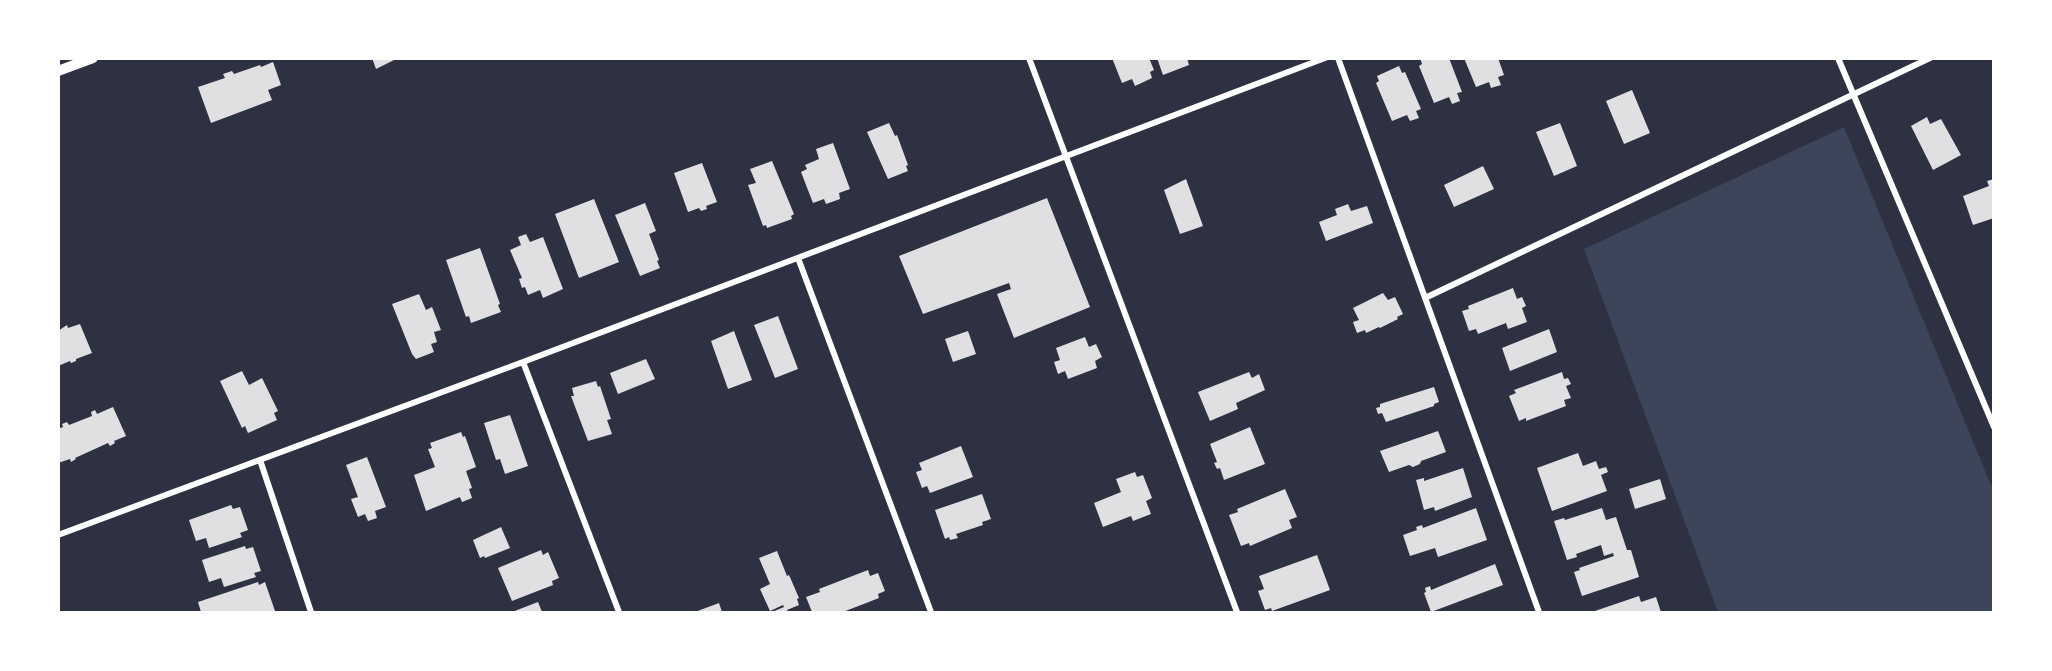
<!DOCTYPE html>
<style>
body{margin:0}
#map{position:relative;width:2052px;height:671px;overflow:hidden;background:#2d3142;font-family:"Titillium Web",sans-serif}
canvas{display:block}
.frame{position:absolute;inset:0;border:60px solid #fff;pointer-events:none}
</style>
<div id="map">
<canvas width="2052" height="671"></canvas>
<div class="frame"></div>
</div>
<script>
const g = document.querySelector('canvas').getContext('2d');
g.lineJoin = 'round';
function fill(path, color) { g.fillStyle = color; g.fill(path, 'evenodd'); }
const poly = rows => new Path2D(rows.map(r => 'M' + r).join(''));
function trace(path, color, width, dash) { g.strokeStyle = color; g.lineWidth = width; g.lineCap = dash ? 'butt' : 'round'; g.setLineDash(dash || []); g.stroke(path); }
fill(poly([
 [1844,127,1993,490,1993,612,1718,612,1584,249]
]), '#3c4559');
fill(poly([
 [372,58,396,58,396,59,376,69],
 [1112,58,1149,58,1154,70,1150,72,1152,78,1135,86,1132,79,1122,83],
 [1157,58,1187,58,1189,65,1163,75],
 [1420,58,1449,58,1462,92,1457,93,1460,101,1452,104,1449,97,1434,103,1419,66,1422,64],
 [1464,58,1498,58,1504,75,1498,77,1501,85,1491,88,1489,82,1476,87],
 [273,62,281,85,268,90,272,100,211,123,198,87,225,78,223,74,232,71,234,74,260,65,261,67],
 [1399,66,1402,73,1405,72,1421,109,1416,111,1419,118,1410,121,1407,115,1392,121,1376,83,1379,81,1377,76],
 [1632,90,1650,133,1624,144,1606,101],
 [1927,117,1930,124,1941,119,1961,155,1933,170,1911,126],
 [889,123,895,136,897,135,908,165,906,166,908,171,888,179,867,132],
 [1560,123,1577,166,1554,176,1536,132],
 [833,143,850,189,839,193,840,199,826,204,824,199,813,203,801,172,807,169,805,165,819,159,816,149],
 [772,161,794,214,791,216,792,219,767,228,766,225,763,226,748,185,756,183,750,169],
 [702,163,717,202,706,206,707,209,701,211,699,208,688,212,674,173],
 [1483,166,1494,189,1454,207,1444,185],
 [1186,179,1203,226,1180,234,1164,190],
 [1994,179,1994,218,1973,225,1963,196,1989,186,1987,181],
 [1047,198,1090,307,1014,338,997,294,1011,289,1009,283,923,314,899,256],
 [594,199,619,262,579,278,555,214],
 [645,203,656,231,649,234,659,260,657,261,660,268,640,276,615,215],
 [1348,204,1351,211,1367,206,1373,223,1326,241,1319,222,1337,215,1335,209],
 [526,234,530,242,543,237,563,289,543,298,540,290,528,295,525,287,522,288,519,279,522,278,510,250,521,245,518,237],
 [480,248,500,304,498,305,501,312,471,323,469,316,466,317,446,260],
 [1513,288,1517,299,1522,297,1526,306,1522,308,1527,322,1508,329,1506,323,1478,334,1476,329,1469,331,1462,311,1469,309,1468,306],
 [1383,293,1388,300,1395,297,1403,314,1397,317,1398,319,1380,328,1379,327,1366,333,1365,330,1357,333,1353,322,1359,320,1353,308],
 [419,294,426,310,432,307,441,330,434,332,437,342,431,344,434,352,416,359,412,354,392,304],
 [778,316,798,369,775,378,754,325],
 [80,324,92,353,76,359,76,361,71,363,70,361,58,366,58,331,67,325,68,328],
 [1549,329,1557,352,1510,371,1502,348],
 [734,331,752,380,728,389,711,341],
 [968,331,976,354,953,362,945,339],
 [1085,337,1089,347,1096,344,1102,357,1095,361,1097,368,1068,379,1065,371,1058,374,1054,362,1060,360,1056,348],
 [646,359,655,379,618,394,610,373],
 [242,371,249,385,262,378,278,411,274,413,277,420,248,433,245,426,242,428,220,381],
 [1249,372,1252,378,1259,374,1265,390,1236,403,1238,409,1210,421,1198,392],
 [1562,372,1564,379,1568,378,1571,384,1566,386,1571,398,1564,400,1566,406,1526,421,1526,418,1519,421,1509,396,1516,393,1514,390],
 [596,381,598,387,600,386,611,419,607,420,612,434,588,441,571,396,574,396,572,388],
 [1434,387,1439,402,1434,404,1434,406,1386,422,1382,413,1378,414,1376,408,1380,407,1380,404],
 [113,407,126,436,114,441,115,443,110,446,108,443,75,458,76,459,71,462,70,459,58,463,58,429,63,427,62,424,67,422,69,425,92,416,91,412,95,410,97,414],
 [510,415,528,466,505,474,500,459,496,460,484,423],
 [1250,427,1265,464,1224,480,1220,468,1217,469,1214,463,1217,462,1210,444],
 [1438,431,1446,452,1421,461,1420,464,1413,467,1409,465,1389,472,1380,451],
 [461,432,463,437,465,436,476,467,466,471,472,488,469,489,472,498,462,502,460,497,426,511,414,475,435,467,428,449,432,448,430,443],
 [961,446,973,477,930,493,927,486,922,488,916,472,922,470,919,463],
 [1578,453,1583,466,1596,461,1599,469,1606,467,1608,472,1601,475,1607,491,1552,511,1537,468],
 [367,457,386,507,375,511,377,518,368,521,365,514,358,517,351,499,358,497,346,465],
 [1463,468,1472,497,1435,511,1434,507,1424,510,1416,480,1424,478,1424,481],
 [1135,472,1137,477,1143,475,1152,498,1146,501,1151,514,1133,521,1131,516,1103,527,1094,503,1121,492,1116,479],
 [1660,479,1666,499,1635,509,1629,489],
 [1285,489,1297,517,1289,520,1292,528,1250,546,1249,543,1241,546,1229,515,1238,512,1237,509],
 [982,494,991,519,982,522,983,525,956,534,958,538,950,540,949,537,945,539,935,510],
 [231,505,233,509,240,507,248,530,240,533,242,537,209,548,206,538,196,541,189,520],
 [1476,508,1487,540,1438,557,1435,548,1410,556,1403,535,1417,530,1416,527,1422,525,1423,528],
 [1602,508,1606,520,1616,517,1627,550,1631,550,1639,577,1582,596,1574,572,1580,570,1579,568,1614,556,1613,553,1604,556,1601,545,1576,554,1577,557,1567,560,1554,521,1564,518,1565,520],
 [501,527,510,548,485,558,484,556,480,558,473,540],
 [245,546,246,549,253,547,261,571,254,573,256,577,224,587,221,578,209,582,202,560],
 [541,550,543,555,548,552,559,578,552,581,553,585,512,601,498,568],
 [777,551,787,576,789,575,799,598,797,599,799,605,787,610,787,612,772,612,784,607,783,605,770,611,760,589,770,584,759,558],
 [1317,555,1330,590,1272,611,1271,608,1265,610,1258,591,1264,589,1259,576],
 [1495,564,1503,585,1431,612,1424,593,1426,592,1425,588,1430,586,1431,590],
 [868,570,870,576,878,573,885,591,878,594,879,598,843,612,812,612,806,597,820,592,819,589],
 [258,582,259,585,265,582,275,611,201,612,198,602],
 [1639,596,1641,602,1656,597,1661,612,1592,612],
 [538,602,542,612,512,612],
 [719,603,722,612,695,612]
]), '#e0e0e3');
trace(poly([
 [1029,58,1237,612],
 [1338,58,1539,612],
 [1838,58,1994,427],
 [798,258,931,612],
 [1425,298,1930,58],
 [523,362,619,612],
 [260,460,311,612],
 [58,535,523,362,1325,58]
]), '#fff', 6);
trace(poly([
 [58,71,93,58]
]), '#fff', 10);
</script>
